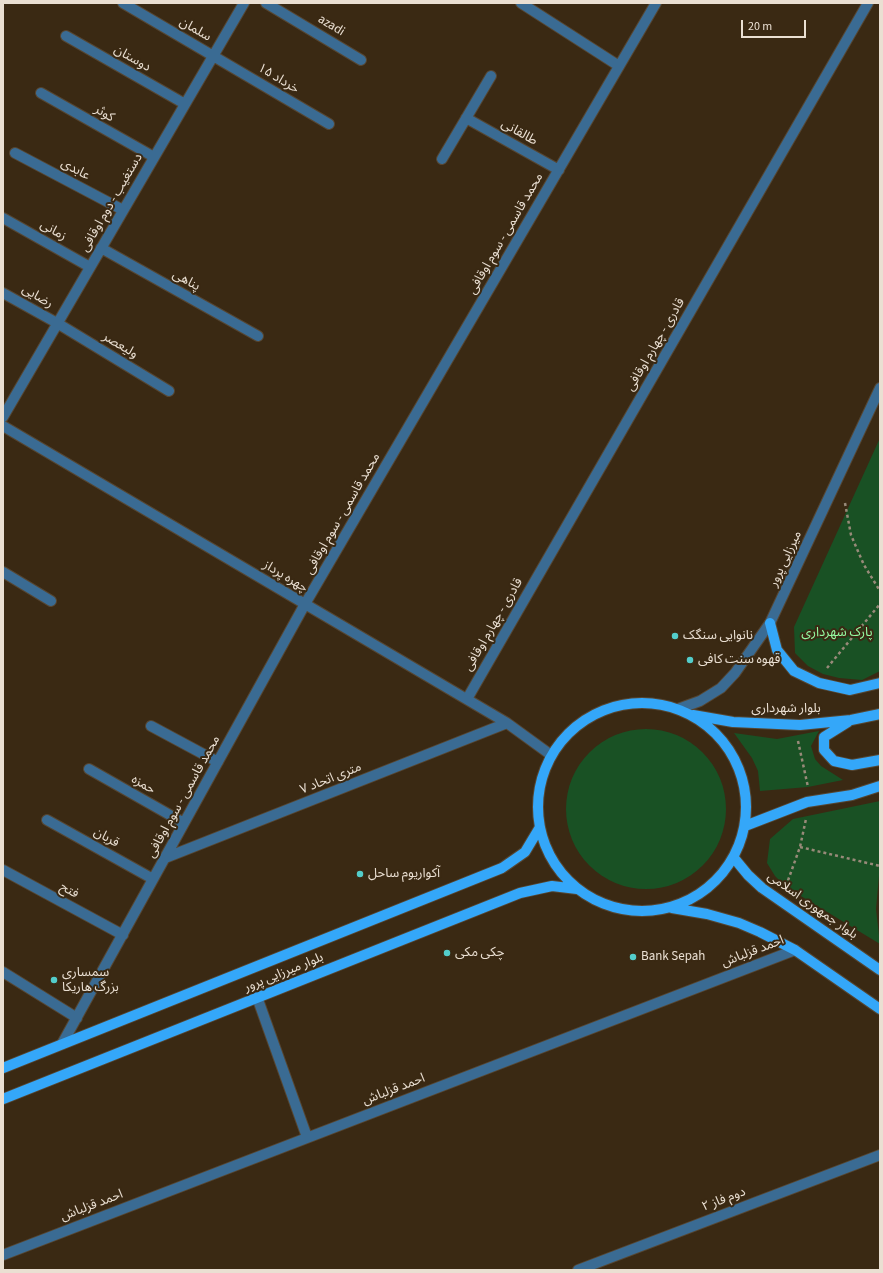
<!DOCTYPE html>
<meta charset="utf-8">
<style>
body{margin:0}
#map{position:relative;width:883px;height:1273px;overflow:hidden;background:#3a2913;font-family:"Source Sans 3",sans-serif}
canvas{display:block}
.frame{position:absolute;inset:0;border:4px solid #eadfd2;pointer-events:none}
.scale{position:absolute;left:741px;top:20px;width:65px;height:18px;box-sizing:border-box;border:2px solid #eadfd2;border-top:0;padding-left:5px;font-size:12px;line-height:14px;white-space:nowrap;color:#eadfd2;-webkit-text-stroke:3px #3a2913;paint-order:stroke}
</style>
<div id="map">
<canvas width="883" height="1273"></canvas>
<div class="frame"></div>
<div class="scale">20 m</div>
</div>
<script>
const g = document.querySelector('canvas').getContext('2d');
g.lineJoin = 'round';
function fill(path, color) { g.fillStyle = color; g.fill(path, 'evenodd'); }
const poly = rows => new Path2D(rows.map(r => 'M' + r).join(''));
function trace(path, color, width, dash) { g.strokeStyle = color; g.lineWidth = width; g.lineCap = dash ? 'butt' : 'round'; g.setLineDash(dash || []); g.stroke(path); }
function write(font, color, halo, rows, align = 'center') {
  g.font = font + ' "Source Sans 3","Noto Sans Arabic",sans-serif'; g.lineWidth = 4; g.setLineDash([]); g.textBaseline = 'middle'; g.strokeStyle = halo; g.fillStyle = color; for (const [text, x, y, turn = 0] of rows) {
    g.save(); g.translate(x, y); g.rotate((+turn || 0) * Math.PI / 180); g.textAlign = isNaN(turn) ? turn : align; if (halo) g.strokeText(text, 0, 0); g.fillText(text, 0, 0); g.restore();
  }
}
fill(poly([
 [880,438,880,671,862,680,839,678,823,674,808,666,795,653,794,627],
 '566 809a80 80 0 1 1 160 0a80 80 0 1 1-160 0Z',
 [819,731,811,746,815,759,821,766,843,780,808,787,760,791,758,771,752,758,734,733,777,739],
 [880,801,880,865,876,909,880,944,786,887,775,876,767,863,770,839,793,819]
]), '#195124');
const minor = poly([
 [123,3,329,124],
 [266,3,361,60],
 [521,3,619,66],
 [66,36,185,104],
 [41,93,154,157],
 [466,118,559,170],
 [15,153,123,210],
 [442,159,491,76],
 [3,218,90,267],
 [101,248,258,336],
 [3,293,57,323,169,391],
 [3,417,244,3],
 [3,426,507,723,551,755],
 [3,572,51,601],
 [467,699,868,3],
 [678,709,700,701,721,688,735,673,770,623,880,388],
 [151,726,218,762],
 [89,769,184,823],
 [47,820,153,879],
 [165,858,507,723],
 [3,870,123,935],
 [3,972,77,1018],
 [257,997,307,1137],
 [62,1044,305,604,656,3],
 [3,1255,795,950],
 [578,1270,880,1155]
]);
const major = poly([
 [770,623,777,650,794,671,819,683,850,690,880,683],
 '538 807a104 104 0 1 1 208 0a104 104 0 1 1-208 0Z',
 [693,715,733,722,800,725,851,720,880,714],
 [848,722,824,737,824,750,834,761,852,765,880,760],
 [745,826,807,802,852,795,880,786],
 [734,858,748,875,762,888,880,970],
 [672,908,707,914,739,923,760,932,795,950,880,1009],
 [3,1068,502,868,525,852,540,827],
 [3,1099,520,893,552,886,577,889]
]);
trace(minor, '#564632', 12);
trace(major, '#564632', 12);
trace(poly([
 [845,503,851,535,864,565,880,591],
 [827,668,880,604],
 [798,741,808,787],
 [800,847,880,866],
 [786,886,800,847,806,819]
]), '#988a79', 2.5, [3, 3]);
trace(minor, '#3a6b93', 10);
trace(major, '#34a7f9', 10);
for (const [x, y, r, color] of [
 [675,636,4,"#53cdcb"],
 [690,660,4,"#53cdcb"],
 [360,874,4,"#53cdcb"],
 [447,953,4,"#53cdcb"],
 [633,957,4,"#53cdcb"],
 [54,980,4,"#53cdcb"]
]) { const dot = new Path2D(); dot.arc(x, y, r, 0, 2 * Math.PI); g.fillStyle = color; g.fill(dot); trace(dot, '#3a2913', 1.5); }
write('13px', '#eadfd2', '#3a2913', [
 ["azadi",331,26,31],
 ["سلمان",195,30,30],
 ["دوستان",132,59,30],
 ["۱۵ خرداد",278,79,31],
 ["کوثر",104,114,30],
 ["طالقانی",519,133,30],
 ["عابدی",75,170,28],
 ["دستغیب - دوم اوقافی",112,203,-60],
 ["زمانی",53,231,30],
 ["محمد قاسمی - سوم اوقافی",506,234,-60],
 ["پناهی",186,281,29],
 ["رضایی",37,297,30],
 ["قادری - چهارم اوقافی",656,345,-60],
 ["ولیعصر",120,346,31],
 ["محمد قاسمی - سوم اوقافی",343,514,-60],
 ["میرزایی پرور",786,559,-65],
 ["چهره پرداز",285,577,31],
 ["قادری - چهارم اوقافی",494,625,-60],
 ["بلوار شهرداری",786,709],
 ["۷ متری اتحاد",331,779,-22],
 ["حمزه",143,785,30],
 ["محمد قاسمی - سوم اوقافی",184,797,-61],
 ["قربان",106,838,29],
 ["فتح",69,891,28],
 ["بلوار جمهوری اسلامی",812,906,35],
 ["احمد قزلباش",753,952,-21],
 ["بلوار میرزایی پرور",284,973,-22],
 ["احمد قزلباش",394,1090,-21],
 ["دوم فاز ۲",724,1200,-21],
 ["احمد قزلباش",92,1206,-21]
]);
write('13px', '#94faa2', '#3a2913', [
 ["پارک شهرداری",837,633]
]);
write('13px', '#eadfd2', '#3a2913', [
 ["نانوایی سنگک",683,636],
 ["قهوه سنت کافی",698,660],
 ["آکواریوم ساحل",368,874],
 ["چکی مکی",455,953],
 ["Bank Sepah",641,957],
 ["سمساری",62,973],
 ["بزرگ هاریکا",62,988]
], 'left');
</script>
